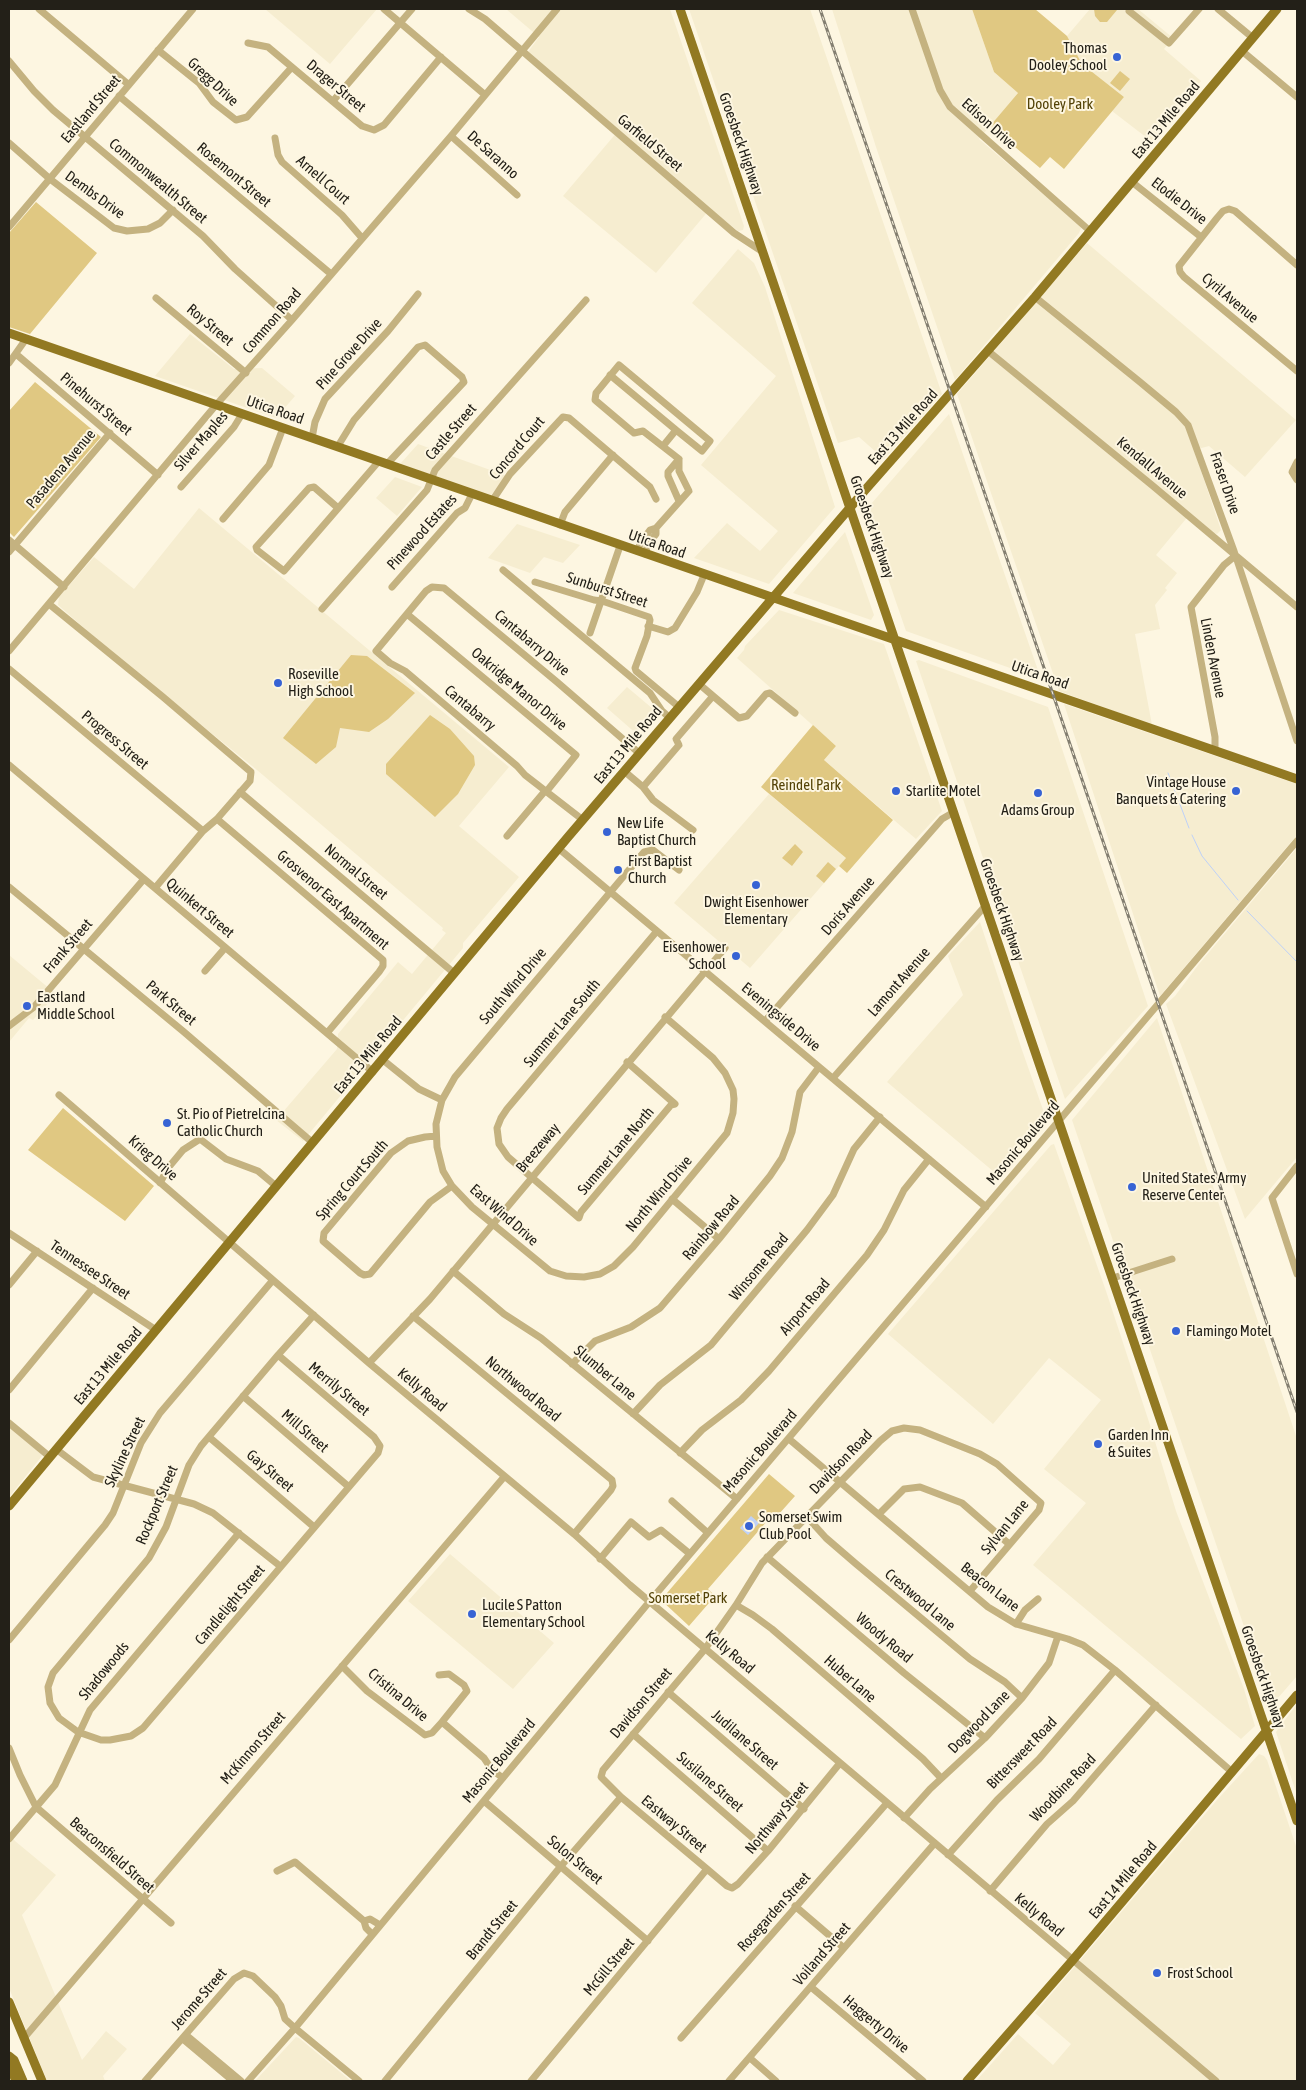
<!DOCTYPE html>
<style>
body{margin:0}
#map{position:relative;width:1306px;height:2090px;overflow:hidden;background:#fdf6e1;font-family:"Asap Condensed",sans-serif}
canvas{display:block}
.frame{position:absolute;inset:0;border:10px solid #232018;pointer-events:none}
</style>
<div id="map">
<canvas width="1306" height="2090"></canvas>
<div class="frame"></div>
</div>
<script>
const g = document.querySelector('canvas').getContext('2d');
g.lineJoin = 'round';
function fill(path, color) { g.fillStyle = color; g.fill(path, 'evenodd'); }
const poly = rows => new Path2D(rows.map(r => 'M' + r).join(''));
function trace(path, color, width, dash) { g.strokeStyle = color; g.lineWidth = width; g.lineCap = dash ? 'butt' : 'round'; g.setLineDash(dash || []); g.stroke(path); }
function write(font, color, halo, rows, align = 'center') {
  g.font = font + ' "Asap Condensed",sans-serif'; g.lineWidth = 4; g.setLineDash([]); g.textBaseline = 'middle'; g.strokeStyle = halo; g.fillStyle = color; for (const [text, x, y, turn = 0] of rows) {
    g.save(); g.translate(x, y); g.rotate((+turn || 0) * Math.PI / 180); g.textAlign = isNaN(turn) ? turn : align; if (halo) g.strokeText(text, 0, 0); g.fillText(text, 0, 0); g.restore();
  }
}
fill(poly([
 [265,9,377,9,330,64],
 [506,9,670,9,744,226,743,230,738,231,710,209,656,273,563,196,618,131,528,52,539,37],
 [689,9,810,9,942,394,884,459,859,437,838,443],
 [832,9,972,9,994,72,1018,93,979,139,1077,223,1081,228,1079,233,955,380,876,147],
 [1090,9,1138,9,1173,38,1164,49,1201,81,1151,141,1112,111,1124,97,1082,64,1067,36],
 [1087,243,1296,420,1245,477,1209,446,1194,450,1221,530,1217,534,1213,533,1190,514,1156,555,1177,573,1165,588,1167,590,1155,605,1160,629,1135,634,1152,725,1059,691,957,394],
 [738,249,754,263,765,287,835,507,769,584,694,558,727,523,760,551,778,531,701,465,776,376,692,303],
 [190,334,234,369,262,368,295,396,276,418,155,376],
 [949,414,1041,679,906,631,896,602,865,511],
 [418,444,507,476,491,495,400,464],
 [395,477,422,487,397,516,376,498],
 [199,508,509,767,459,826,519,877,463,943,463,948,303,1141,276,1120,337,1049,338,1034,398,962,412,974,446,933,442,930,443,928,257,770,116,656,58,605,59,597,94,557,134,589],
 [517,524,580,545,563,563,544,557,530,573,488,558],
 [845,532,874,615,871,620,793,593],
 [779,610,884,644,942,811,916,839,824,760,836,746,737,658,744,650,745,646],
 [919,660,1048,707,1148,1006,1065,1099,916,661],
 [627,687,659,714,639,736,607,708],
 [1064,704,1297,784,1297,835,1160,996],
 [769,794,846,858,750,968,674,903],
 [1297,848,1297,1157,1245,1219,1166,1004,1175,996,1199,964],
 [980,922,1022,1050,1047,1121,1000,1177,887,1082,963,995,948,956],
 [9,955,56,994,33,1020,29,1018,9,1042],
 [1157,1018,1297,1439,1297,1676,1271,1706,1072,1120],
 [1054,1144,1106,1291,1150,1425,1176,1511,1244,1689,1255,1726,1241,1739,1033,1565,1086,1503,1044,1469,1101,1400,1049,1358,993,1424,888,1334,1051,1145],
 [9,1426,41,1454,42,1456,9,1497],
 [450,1554,554,1643,513,1689,408,1601],
 [1297,1704,1297,1795,1276,1732],
 [1259,1754,1264,1756,1267,1760,1297,1849,1297,2081,976,2081,1018,2034,1053,2065,1071,2044,1035,2013,1217,1800],
 [9,1833,15,1841,56,1875,22,1915,82,2060,106,2031,127,2049,103,2076,105,2081,47,2081,9,1988],
 [296,2037,299,2038,351,2081,255,2081]
]), '#f6edd0');
fill(poly([
 [972,9,1035,9,1067,36,1082,64,1124,97,1064,169,1050,157,1040,168,990,126,1018,93,994,72],
 [1094,9,1116,9,1117,10,1107,22,1100,22,1095,16],
 [1120,71,1130,79,1120,91,1110,83],
 [36,202,97,253,30,334,9,327,9,233],
 [35,382,101,437,14,537,9,532,9,411],
 [351,655,367,656,415,693,388,719,369,732,340,728,336,747,316,764,283,738],
 [430,715,450,729,474,756,475,765,458,794,435,817,386,774,386,764],
 [813,725,836,746,824,760,893,820,847,873,839,866,846,858,761,787],
 [795,844,803,852,792,866,782,858],
 [828,862,836,869,824,883,816,876],
 [63,1108,154,1186,125,1221,28,1150],
 [769,1474,795,1496,771,1523,768,1520,708,1589,715,1596,689,1626,661,1600]
]), '#e0c882');
fill(poly([
 [751,1516,759,1523,748,1535,740,1528]
]), '#bed1f8');
trace(poly([
 [1168,773,1189,828],
 [1192,835,1202,856,1238,900],
 [1247,911,1297,962]
]), '#bed1f8', 1);
trace(poly([
 [39,9,129,85],
 [384,9,484,94],
 [469,9,485,19,734,233,763,252],
 [912,9,940,90,950,107,1090,231],
 [1130,9,1129,11,1169,43,1199,9],
 [1218,9,1253,38],
 [248,43,268,47,362,126,374,130,384,125,441,57],
 [158,50,199,83,213,102,236,120,247,117,292,67],
 [1242,51,1297,97],
 [9,61,34,91,53,110,203,236,235,269,292,320],
 [119,96,331,274],
 [333,101,412,9],
 [451,136,517,195],
 [275,138,278,155,282,162,342,215,362,238],
 [9,143,50,179,114,228,127,231,148,229,160,223,173,210],
 [1132,182,1201,237],
 [9,227,193,9],
 [1297,265,1235,211,1229,209,1223,211,1217,218,1179,266,1180,272,1184,277,1297,371],
 [1035,297,1140,382,1176,412,1188,425,1234,551,1297,741],
 [156,298,246,373],
 [988,351,1153,486,1297,607],
 [16,354,158,475],
 [9,363,26,339],
 [610,375,676,430],
 [312,438,315,422,325,399,388,331,418,294],
 [338,446,354,420,418,347,425,345,462,377,464,382,387,464],
 [679,459,668,472,668,476,679,501],
 [1297,462,1292,472,1297,480],
 [181,487,234,427,242,414],
 [492,501,510,474,563,417,569,418,650,487,656,499],
 [338,508,314,487,309,488,256,547,257,550,284,571,379,461],
 [223,519,269,465,283,428],
 [560,525,565,512,613,455],
 [9,540,64,587],
 [637,551,641,542,650,530,656,528,689,491,679,471,679,459,643,431,634,433,595,400,596,393,619,365,710,441,702,451,676,430,663,446],
 [9,552,110,433],
 [645,554,648,544,656,534,656,528],
 [503,570,650,693,662,711,670,718],
 [535,582,594,600,602,601,649,617,650,620,647,636,635,668,636,671,679,707],
 [392,587,457,513,465,508,472,494],
 [49,604,163,697,251,772,250,781,217,819,203,831,155,888],
 [322,609,427,490,435,470,586,300],
 [407,614,576,755,546,792],
 [648,626,668,632,675,628,697,592,704,575],
 [590,633,620,546],
 [9,651,216,405,292,320,451,136,557,9],
 [9,669,203,831],
 [699,684,739,718,747,716,766,694,770,693,795,713],
 [1215,750,1215,737,1191,607,1224,565,1235,556],
 [9,765,373,1072],
 [624,771,643,787,653,800,693,830],
 [643,787,679,745,676,739,713,696],
 [240,792,454,973],
 [217,819,383,960,383,966,379,972,327,1033],
 [583,820,525,775,517,766,405,671,390,663,376,651,426,591,432,587,444,588,557,682,639,753],
 [507,836,545,791],
 [558,848,986,1207],
 [9,887,184,1032,313,1143],
 [205,971,225,948],
 [665,1017,713,1058,725,1073,733,1090,734,1099,733,1113,727,1133,633,1247,614,1266,600,1274,584,1277,566,1276,550,1271,472,1207,452,1186,443,1171,437,1147,436,1124,442,1100,455,1077,644,852,653,850,679,870],
 [765,1021,942,819,954,812],
 [9,1026,34,1007,144,879],
 [383,1060,419,1089,442,1100],
 [627,1062,675,1104,671,1105,581,1212,579,1218,508,1157,499,1144,497,1128,501,1118,507,1109,657,931],
 [833,1078,986,905],
 [59,1095,369,1363,574,1534,630,1585,1216,2081],
 [436,1136,425,1137,408,1141,391,1153,324,1233,323,1241,360,1273,364,1275,370,1274,430,1202,452,1186],
 [1297,1166,1272,1198,1297,1274],
 [160,1183,168,1168,183,1150,200,1139,226,1159,258,1171,276,1186],
 [672,1199,719,1239],
 [9,1233,156,1330],
 [453,1271,504,1314,541,1338,737,1499],
 [1113,1278,1172,1259],
 [9,1285,37,1251],
 [413,1316,612,1480,613,1486,611,1490,574,1534],
 [278,1355,374,1437,380,1446,378,1453,143,1728,131,1736,110,1740,101,1740,78,1732,59,1718,50,1703,48,1687,53,1673,149,1558,166,1527,189,1465,201,1446,278,1355,314,1315],
 [369,1363,430,1299,725,948],
 [572,1364,595,1341,631,1327,660,1308,719,1239,770,1176,782,1158,792,1132,800,1092,819,1067],
 [9,1390,93,1288],
 [243,1396,349,1487],
 [633,1414,660,1385,711,1345,807,1230,833,1195,854,1149,880,1117],
 [9,1423,50,1457],
 [209,1437,314,1527],
 [789,1439,988,1607,1016,1624,1068,1639,1083,1645,1115,1670,1232,1772],
 [56,1449,93,1477,194,1504,213,1513,280,1566],
 [680,1453,702,1430,741,1400,769,1371,867,1255,884,1230,904,1190,929,1159],
 [672,1501,708,1533],
 [879,1514,904,1489,920,1487,962,1503,1009,1544],
 [807,1517,826,1538,855,1563,970,1659,1005,1682,1022,1698],
 [767,1557,904,1673,985,1738],
 [600,1559,631,1522,649,1537,661,1530,690,1554],
 [736,1605,753,1615,772,1629,923,1759,941,1778],
 [1016,1624,1025,1610,1038,1599],
 [9,1640,105,1525,113,1513,141,1443,160,1413,273,1280],
 [342,1666,367,1691,425,1735,432,1733,442,1722,467,1691,464,1685,449,1674,439,1675],
 [668,1692,804,1809],
 [442,1722,484,1758,492,1770,503,1778],
 [633,1734,768,1851],
 [9,1748,20,1775,36,1807,171,1923],
 [840,1763,768,1851,738,1884,732,1888,727,1886,707,1869,621,1797,601,1777,603,1770,705,1649,736,1605,762,1563,880,1441,892,1431,904,1428,920,1430,980,1454,997,1464,1041,1503,1039,1510,970,1591],
 [484,1801,648,1941],
 [904,1818,930,1789,985,1738,1022,1698,1049,1663,1058,1636],
 [9,1839,55,1785,90,1710,239,1533],
 [948,1855,997,1800,1039,1759,1115,1670],
 [277,1871,295,1862,364,1921,366,1928,372,1934],
 [990,1891,1047,1824,1073,1801,1156,1705],
 [795,1906,844,1948],
 [364,1921,370,1919,380,1925],
 [811,1987,923,2081],
 [186,2035,241,2081],
 [24,2038,504,1477],
 [681,2038,887,1803],
 [183,2039,233,2081],
 [750,2058,776,2081],
 [145,2081,234,1979,244,1973,253,1976,275,1997,281,2006,285,2019,295,2028,359,2081],
 [248,2081,295,2028,650,1601,1297,841],
 [385,2081,561,1866,621,1797],
 [531,2081,707,1869],
 [729,2081,934,1844]
]), '#c4b280', 7);
trace(poly([
 [680,9,1297,1821],
 [9,333,1297,779],
 [9,1506,568,837,866,489,1035,297,1277,9],
 [9,2002,42,2081],
 [9,2056,14,2060,23,2081],
 [9,2064,16,2081],
 [967,2081,1072,1961,1297,1695]
]), '#927922', 9);
const rail = poly([
 [820,9,1297,1412]
]);
trace(rail, '#837e70', 3);
trace(rail, '#fdf6e1', 1, [4]);
for (const [x, y, r, color] of [
 [1117,57,5,"#3763d4"],
 [278,683,5,"#3763d4"],
 [896,791,5,"#3763d4"],
 [1236,791,5,"#3763d4"],
 [1038,793,5,"#3763d4"],
 [607,832,5,"#3763d4"],
 [618,870,5,"#3763d4"],
 [756,885,5,"#3763d4"],
 [736,956,5,"#3763d4"],
 [27,1006,5,"#3763d4"],
 [167,1123,5,"#3763d4"],
 [1132,1187,5,"#3763d4"],
 [1176,1331,5,"#3763d4"],
 [1098,1444,5,"#3763d4"],
 [749,1526,5,"#3763d4"],
 [472,1614,5,"#3763d4"],
 [1157,1973,5,"#3763d4"]
]) { const dot = new Path2D(); dot.arc(x, y, r, 0, 2 * Math.PI); g.fillStyle = color; g.fill(dot); trace(dot, '#fdf6e1', 2); }
write('15px', '#232018', '#fdf6e1', [
 ["Thomas",1107,48,"right"],
 ["Dooley School",1107,65,"right"],
 ["Roseville",288,674],
 ["High School",288,691],
 ["Vintage House",1226,782,"right"],
 ["Banquets & Catering",1226,799,"right"],
 ["Starlite Motel",906,791],
 ["Adams Group",1038,810,"center"],
 ["New Life",617,823],
 ["Baptist Church",617,840],
 ["First Baptist",628,861],
 ["Church",628,878],
 ["Dwight Eisenhower",756,902,"center"],
 ["Elementary",756,919,"center"],
 ["Eisenhower",726,947,"right"],
 ["School",726,964,"right"],
 ["Eastland",37,997],
 ["Middle School",37,1014],
 ["St. Pio of Pietrelcina",177,1114],
 ["Catholic Church",177,1131],
 ["United States Army",1142,1178],
 ["Reserve Center",1142,1195],
 ["Flamingo Motel",1186,1331],
 ["Garden Inn",1108,1435],
 ["& Suites",1108,1452],
 ["Somerset Swim",759,1517],
 ["Club Pool",759,1534],
 ["Lucile S Patton",482,1605],
 ["Elementary School",482,1622],
 ["Frost School",1167,1973]
], 'left');
write('15px', '#232018', '#fdf6e1', [
 ["Gregg Drive",213,82,43],
 ["Drager Street",336,86,40],
 ["Eastland Street",91,109,-50],
 ["East 13 Mile Road",1166,120,-50],
 ["Edison Drive",989,124,42],
 ["Garfield Street",650,143,40],
 ["Groesbeck Highway",741,144,71],
 ["De Saranno",493,155,42],
 ["Rosemont Street",234,175,40],
 ["Arnell Court",323,180,41],
 ["Commonwealth Street",158,181,40],
 ["Dembs Drive",95,195,36],
 ["Elodie Drive",1179,201,38],
 ["Cyril Avenue",1230,298,40],
 ["Common Road",272,321,-49],
 ["Roy Street",210,325,40],
 ["Pine Grove Drive",349,354,-48],
 ["Pinehurst Street",96,404,40],
 ["Utica Road",275,410,19],
 ["East 13 Mile Road",903,427,-48],
 ["Castle Street",451,432,-49],
 ["Silver Maples",201,441,-49],
 ["Concord Court",517,448,-50],
 ["Kendall Avenue",1152,468,40],
 ["Pasadena Avenue",61,469,-50],
 ["Fraser Drive",1225,483,71],
 ["Groesbeck Highway",872,527,71],
 ["Pinewood Estates",422,532,-48],
 ["Utica Road",657,544,19],
 ["Sunburst Street",607,590,18],
 ["Cantabarry Drive",532,643,40],
 ["Linden Avenue",1213,658,79],
 ["Utica Road",1040,675,19],
 ["Oakridge Manor Drive",519,689,40],
 ["Cantabarry",470,708,40],
 ["Progress Street",115,740,40],
 ["East 13 Mile Road",628,745,-50],
 ["Normal Street",356,872,40],
 ["Grosvenor East Apartment",333,900,41],
 ["Doris Avenue",848,906,-49],
 ["Quinkert Street",200,908,40],
 ["Groesbeck Highway",1002,910,71],
 ["Frank Street",68,946,-49],
 ["Lamont Avenue",899,982,-49],
 ["South Wind Drive",513,986,-50],
 ["Park Street",171,1003,40],
 ["Eveningside Drive",781,1017,40],
 ["Summer Lane South",562,1023,-50],
 ["East 13 Mile Road",368,1055,-50],
 ["Masonic Boulevard",1023,1143,-50],
 ["Breezeway",538,1148,-50],
 ["Summer Lane North",616,1151,-50],
 ["Krieg Drive",153,1158,41],
 ["Spring Court South",352,1180,-49],
 ["North Wind Drive",659,1194,-50],
 ["East Wind Drive",504,1215,41],
 ["Rainbow Road",711,1228,-50],
 ["Winsome Road",759,1267,-50],
 ["Tennessee Street",90,1270,34],
 ["Groesbeck Highway",1133,1294,71],
 ["Airport Road",805,1307,-50],
 ["East 13 Mile Road",108,1366,-50],
 ["Slumber Lane",605,1373,40],
 ["Merrily Street",339,1389,40],
 ["Northwood Road",523,1389,40],
 ["Kelly Road",422,1390,40],
 ["Mill Street",305,1431,41],
 ["Masonic Boulevard",760,1451,-49],
 ["Skyline Street",125,1452,-65],
 ["Davidson Road",841,1462,-46],
 ["Gay Street",270,1471,40],
 ["Rockport Street",157,1505,-67],
 ["Sylvan Lane",1005,1527,-51],
 ["Beacon Lane",990,1587,38],
 ["Crestwood Lane",920,1600,40],
 ["Candlelight Street",230,1605,-50],
 ["Woody Road",884,1638,40],
 ["Kelly Road",730,1652,40],
 ["Shadowoods",104,1671,-51],
 ["Groesbeck Highway",1263,1677,71],
 ["Huber Lane",850,1679,41],
 ["Cristina Drive",398,1695,40],
 ["Davidson Street",641,1703,-50],
 ["Dogwood Lane",979,1722,-46],
 ["Judilane Street",745,1740,41],
 ["McKinnon Street",253,1748,-49],
 ["Bittersweet Road",1022,1753,-46],
 ["Masonic Boulevard",499,1761,-50],
 ["Susilane Street",710,1782,41],
 ["Woodbine Road",1063,1788,-46],
 ["Northway Street",777,1818,-50],
 ["Eastway Street",674,1824,40],
 ["Beaconsfield Street",112,1855,41],
 ["Solon Street",575,1860,40],
 ["East 14 Mile Road",1123,1880,-50],
 ["Rosegarden Street",774,1912,-48],
 ["Kelly Road",1039,1915,40],
 ["Brandt Street",492,1930,-51],
 ["Voiland Street",822,1954,-49],
 ["McGill Street",609,1967,-50],
 ["Jerome Street",199,1999,-49],
 ["Haggerty Drive",876,2024,40]
]);
write('15px', '#534206', '#fdf6e1', [
 ["Dooley Park",1060,104],
 ["Reindel Park",806,785],
 ["Somerset Park",688,1598]
]);
</script>
